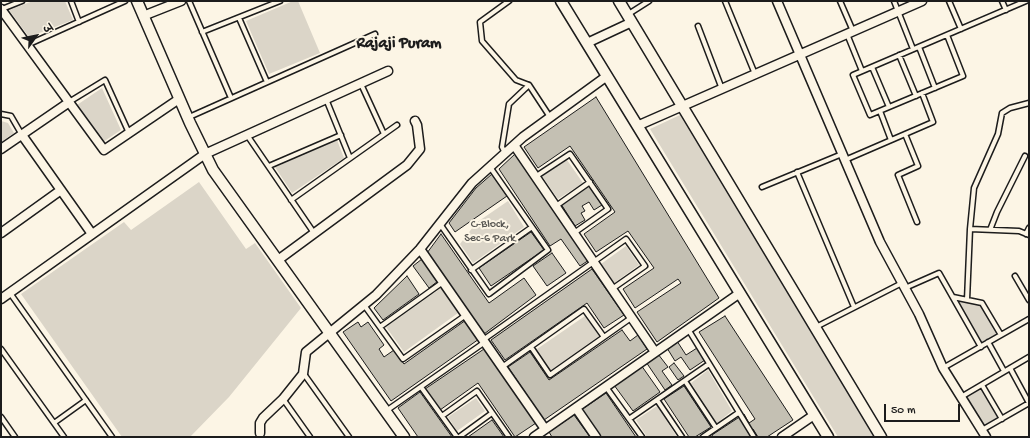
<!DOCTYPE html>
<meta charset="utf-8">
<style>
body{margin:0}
#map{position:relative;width:1030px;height:438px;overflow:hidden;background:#fcf5e5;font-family:"Gochi Hand","Playpen Sans Deva",sans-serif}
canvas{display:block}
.frame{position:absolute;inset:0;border:2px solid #1c1c1c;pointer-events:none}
.north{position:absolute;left:16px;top:16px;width:40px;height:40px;-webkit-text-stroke:3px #fcf5e5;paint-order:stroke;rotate:57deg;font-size:11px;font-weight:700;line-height:16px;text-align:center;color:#1c1c1c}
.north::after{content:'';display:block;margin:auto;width:14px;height:18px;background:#1c1c1c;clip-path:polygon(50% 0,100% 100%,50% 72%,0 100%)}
.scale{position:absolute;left:884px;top:404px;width:76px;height:18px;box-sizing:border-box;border:2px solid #1c1c1c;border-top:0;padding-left:5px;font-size:12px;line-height:14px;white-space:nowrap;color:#1c1c1c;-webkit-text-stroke:3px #fcf5e5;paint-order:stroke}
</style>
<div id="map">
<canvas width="1030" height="438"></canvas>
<div class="frame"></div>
<div class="north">उ</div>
<div class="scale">50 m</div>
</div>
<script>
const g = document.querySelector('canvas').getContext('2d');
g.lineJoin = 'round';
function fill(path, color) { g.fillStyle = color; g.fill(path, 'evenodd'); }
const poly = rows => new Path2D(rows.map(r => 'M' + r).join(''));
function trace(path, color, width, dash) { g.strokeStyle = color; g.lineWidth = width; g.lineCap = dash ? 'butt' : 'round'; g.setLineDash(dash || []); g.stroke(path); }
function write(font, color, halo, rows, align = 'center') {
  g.font = font + ' "Gochi Hand",sans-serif'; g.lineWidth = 4; g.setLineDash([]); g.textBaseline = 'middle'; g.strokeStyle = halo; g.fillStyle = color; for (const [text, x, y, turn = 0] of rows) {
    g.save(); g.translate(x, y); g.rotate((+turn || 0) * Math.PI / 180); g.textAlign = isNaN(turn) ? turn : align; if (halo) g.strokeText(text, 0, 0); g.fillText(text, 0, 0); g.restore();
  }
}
fill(poly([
 [33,1,65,1,73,20,29,37,9,10],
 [293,1,298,1,320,53,269,74,246,21],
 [102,88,121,130,103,142,77,105],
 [680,115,874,437,838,437,650,129],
 [1,121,8,123,14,133,1,142],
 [337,140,344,158,292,193,275,167],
 [567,160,583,183,558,199,542,176],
 [199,182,246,249,255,243,301,308,229,397,190,437,122,437,21,294,124,222,131,230],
 [508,201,524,227,473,263,460,244,476,223],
 [626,246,639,265,614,283,601,264],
 [441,288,458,313,404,352,386,327],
 [954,298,982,303,1000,335,981,345],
 [585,316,599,336,551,370,537,349],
 [708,370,732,411,717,423,691,383],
 [981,386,1001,418,982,429,962,397],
 [476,398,485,411,457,431,448,417],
 [657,406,677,437,647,437,636,420]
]), '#dbd5c8');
const building = poly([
 [596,97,719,298,657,342,637,312,681,283,678,279,635,308,623,289,654,268,628,231,596,252,584,234,615,212,570,146,538,168,524,147,596,97],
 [515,154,589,260,580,266,561,239,550,246,499,169,515,154],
 [492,174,507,196,455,232,449,223,476,188,492,174],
 [589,186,602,205,594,210,589,202,582,206,585,211,581,213,585,220,575,226,561,204,589,186],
 [531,232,544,250,491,286,479,268,531,232],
 [441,234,489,303,524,278,536,295,484,334,427,253,441,234],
 [552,253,566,273,547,286,533,266,552,253],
 [422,259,438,281,429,288,413,266,422,259],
 [592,269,624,315,604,328,587,303,505,360,491,340,592,269],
 [407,276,419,294,383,320,374,308,407,276],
 [725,316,793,420,767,437,758,437,753,429,748,432,751,437,713,437,712,435,744,414,749,423,755,419,699,332,725,316],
 [466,320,479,339,391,401,343,332,358,322,361,327,368,322,384,345,379,349,384,357,394,350,404,364,466,320],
 [622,330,630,341,638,335,647,349,544,420,508,367,530,352,549,380,622,330],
 [677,341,686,355,697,348,705,360,690,370,681,357,675,361,667,348,677,341],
 [484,349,536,423,515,437,478,383,440,410,425,389,484,349],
 [658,354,668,367,662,371,672,385,665,390,646,362,658,354],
 [674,363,684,376,678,380,669,367,674,363],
 [641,365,660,392,633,411,614,385,641,365],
 [684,386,711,427,695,437,689,437,664,399,684,386],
 [420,392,452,437,418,437,398,408,420,392],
 [606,393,636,437,600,437,581,410,606,393],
 [574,415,590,437,552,437,549,432,574,415],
 [492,420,504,437,468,437,492,420]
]);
fill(building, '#c4c0b3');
trace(building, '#1c1c1c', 1);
const service = poly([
 [71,1,79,22],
 [189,1,231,98],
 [509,1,480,22,482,41,516,80,529,85],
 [725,1,755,74],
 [840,1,853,31],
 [894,1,913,49],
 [949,1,961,29],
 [1002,1,1006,10],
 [2,9,22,1],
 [627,15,649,1],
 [239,18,267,82],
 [698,26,722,89],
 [202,32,280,1],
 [847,34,862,71],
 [947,35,963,76,870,115,853,75,1026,1],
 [27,45,125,1],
 [919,47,935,88],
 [899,55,916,96],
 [872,67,889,107],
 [361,84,384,134],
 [326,99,350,158],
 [69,102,105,80,129,133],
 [880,111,891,140],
 [1,114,11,116,22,135],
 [187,118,375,34],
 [905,134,918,166,898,175,917,222],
 [247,135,314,233],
 [505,153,502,147,509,104,529,85,550,117],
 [845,160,933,122,922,93],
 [269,166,341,135],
 [797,172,854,307],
 [535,177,570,154,608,209,574,233],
 [762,187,842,154],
 [291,200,397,125],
 [556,206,590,182],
 [440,224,489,294,548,250,490,167],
 [970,229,1019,231,1029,235],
 [990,230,997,212,1025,156],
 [1026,234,1029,228],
 [471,270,532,227],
 [1015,276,1029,300],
 [905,288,939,273,981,347],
 [10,293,112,437],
 [953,297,982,303,1001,335],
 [967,300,970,229,974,188,998,134,1002,113,1010,108,1029,103],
 [364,305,403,359,466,315],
 [380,327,443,282],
 [816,327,902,283],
 [688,329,754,437],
 [483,340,626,239,645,266,612,289],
 [988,342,1004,371],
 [531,347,550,375,631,318],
 [1,349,64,437],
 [502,367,584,309,604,337],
 [943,368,1029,319],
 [1010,368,1029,403],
 [304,374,349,437],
 [685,381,716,428],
 [982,385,1002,419],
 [421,387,457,437],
 [606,387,642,437],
 [961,397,1029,357],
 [283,399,310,437],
 [657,400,682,437],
 [386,411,485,342],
 [442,416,477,391,509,437],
 [1,417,15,437],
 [629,419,709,364],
 [54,423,86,400],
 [982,430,1029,403],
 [459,437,492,413],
 [703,437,738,413]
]);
const minor = poly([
 [777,1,880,242,919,314,943,368,986,437],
 [1,9,104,150,179,99],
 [143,16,181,1],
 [587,43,632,22],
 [637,126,922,1],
 [22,135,92,234],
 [514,145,655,352],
 [1,149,68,103],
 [1,233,61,190],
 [420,249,545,429],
 [278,260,407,165,420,149,417,125,415,121],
 [1,299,205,154,388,71],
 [576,408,596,437],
 [260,433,260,423,263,418,283,399,303,374,306,352,376,295,420,249,472,183,523,137,607,76],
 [534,437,740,293],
 [782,437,814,415]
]);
const tertiary = poly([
 [137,1,190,123,213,170,404,437],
 [561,1,828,437],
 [619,1,881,437]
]);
trace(service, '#1c1c1c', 7);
trace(minor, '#1c1c1c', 11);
trace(tertiary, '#1c1c1c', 13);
trace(service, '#fcf5e5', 4);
trace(minor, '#fcf5e5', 8);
trace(tertiary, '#fcf5e5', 10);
write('12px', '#555450', '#fcf5e5', [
 ["C-Block,",490,225],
 ["Sec-6 Park",490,239]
]);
write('bold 16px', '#1c1c1c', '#fcf5e5', [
 ["Rajaji Puram",399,45]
]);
</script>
